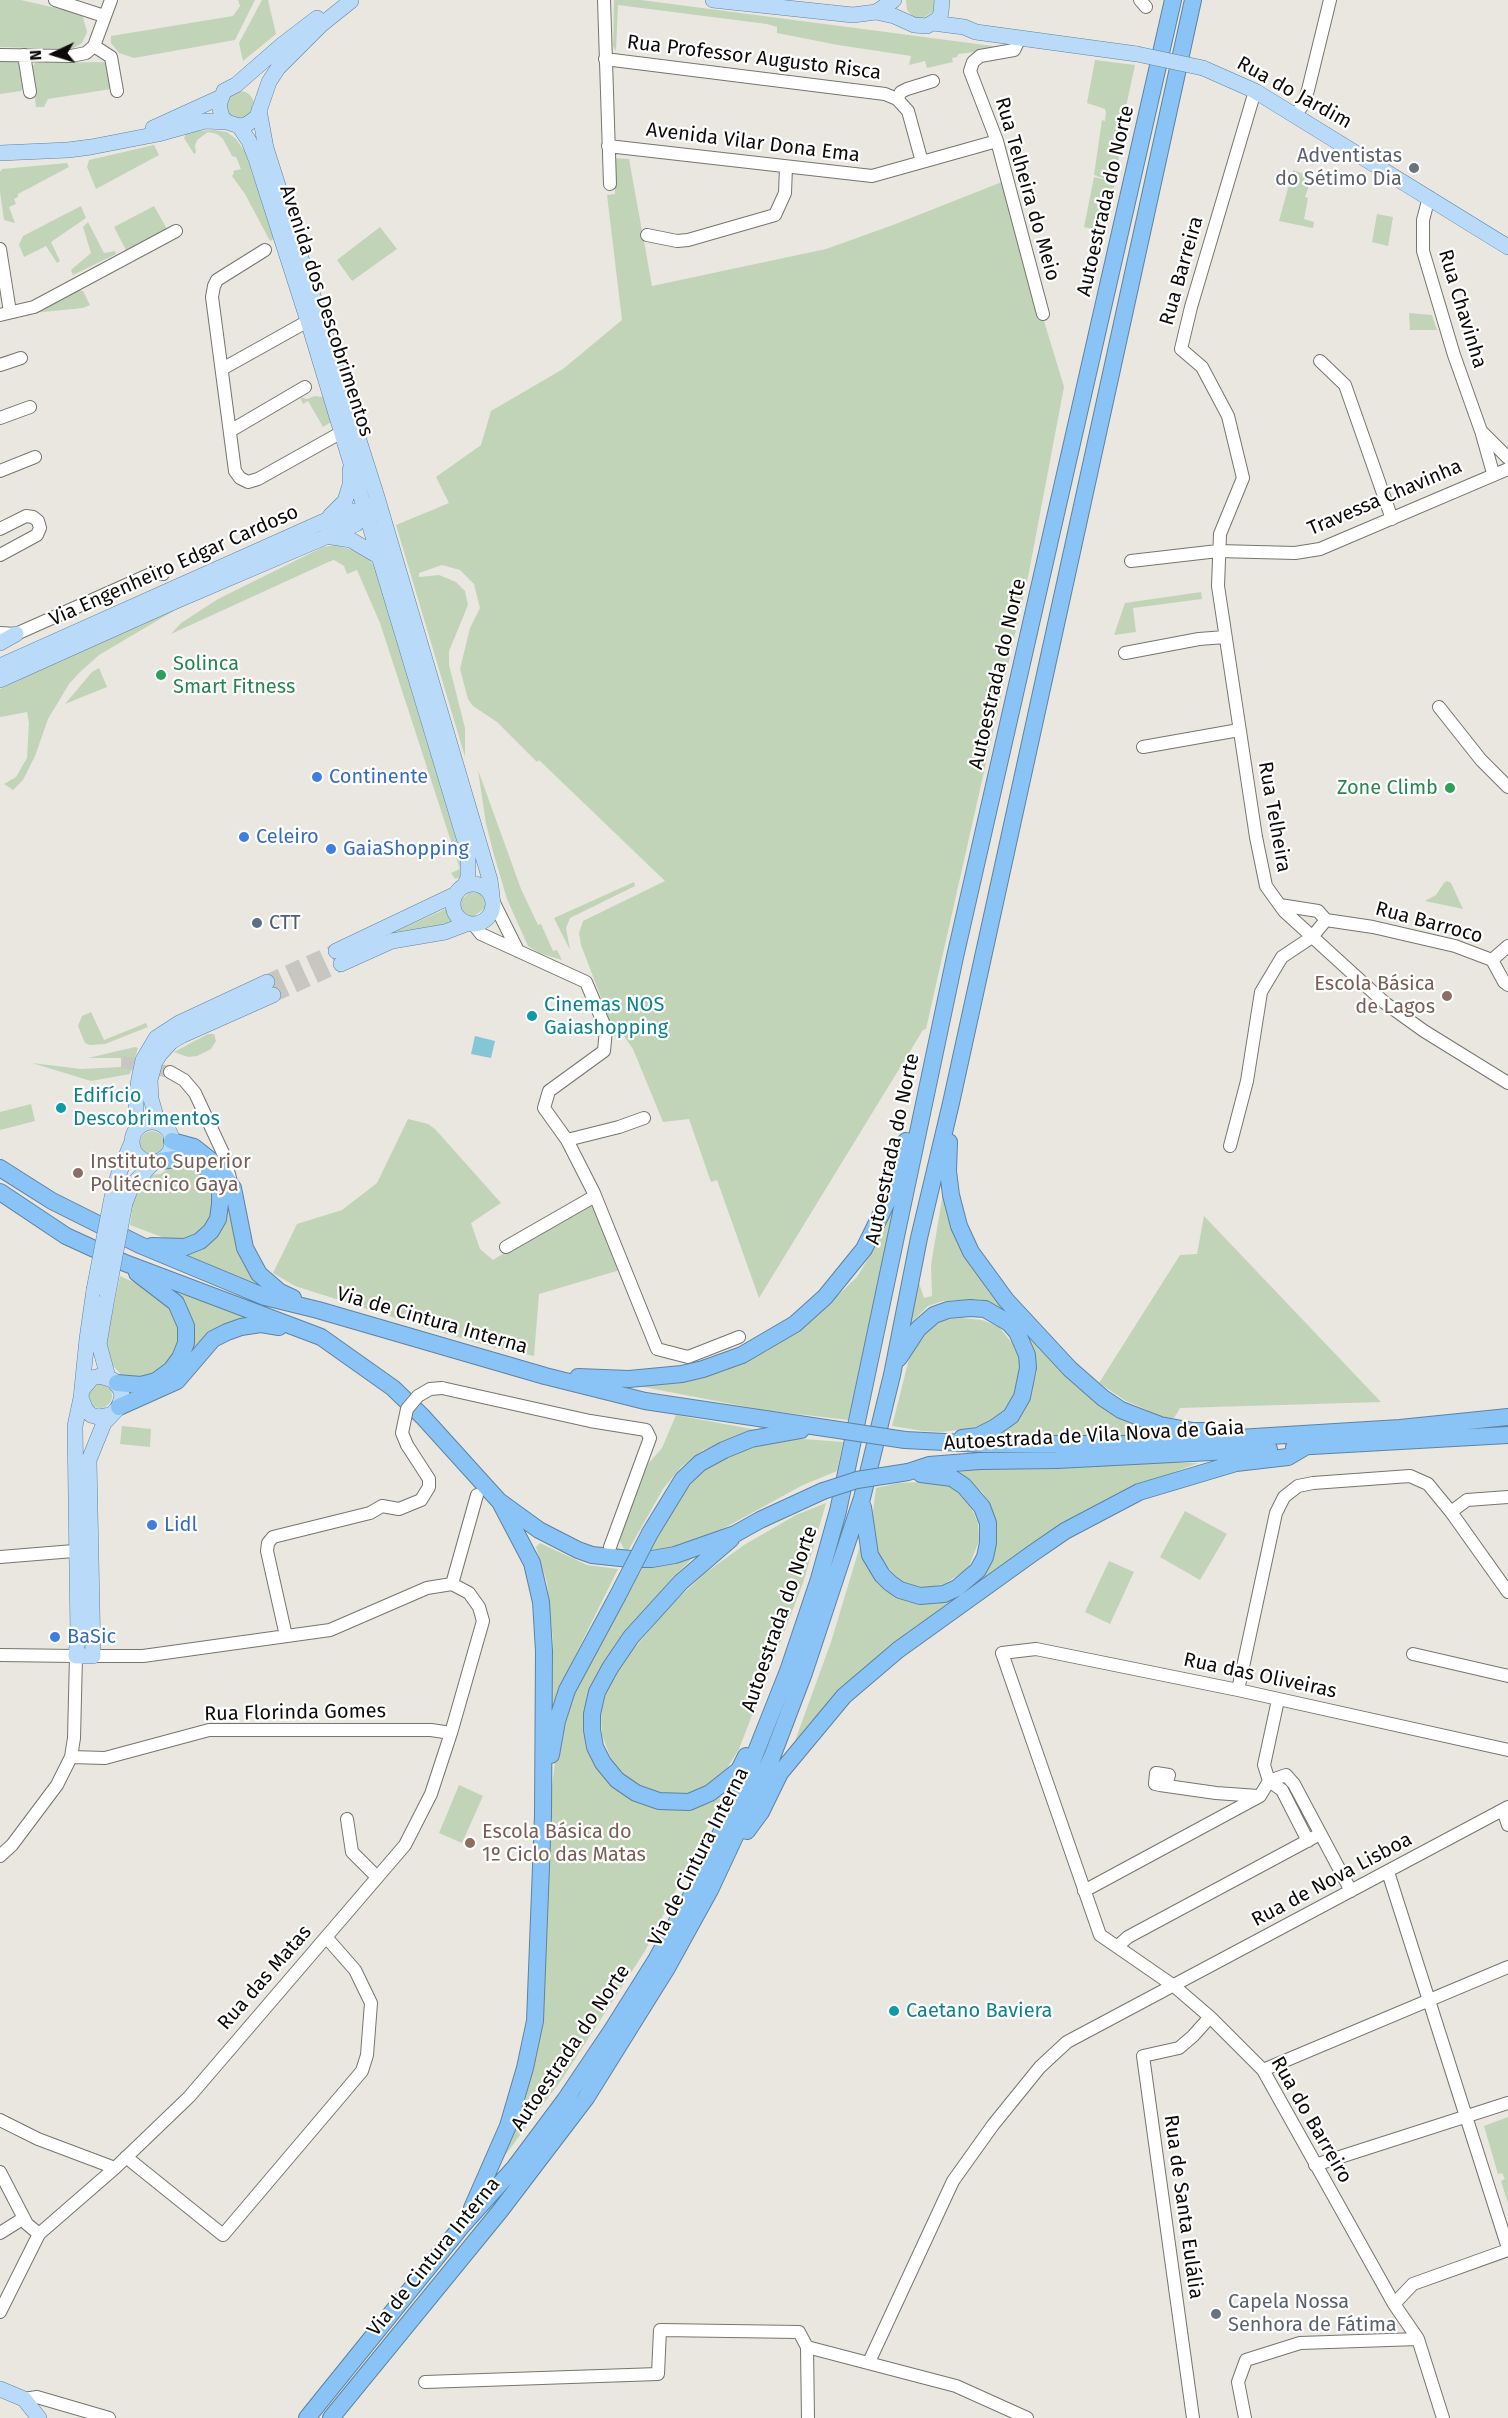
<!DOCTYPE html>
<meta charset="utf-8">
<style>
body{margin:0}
#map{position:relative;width:1508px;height:2418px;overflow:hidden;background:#e9e7e0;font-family:"Fira Sans",sans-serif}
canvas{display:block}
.north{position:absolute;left:24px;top:24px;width:60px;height:60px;-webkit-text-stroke:4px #fff;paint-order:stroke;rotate:266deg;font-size:16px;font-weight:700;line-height:24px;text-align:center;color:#0c0b09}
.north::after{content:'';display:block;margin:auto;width:21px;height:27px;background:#0c0b09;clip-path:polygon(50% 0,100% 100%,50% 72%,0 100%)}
</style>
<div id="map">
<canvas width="1508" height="2418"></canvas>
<div class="north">N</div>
</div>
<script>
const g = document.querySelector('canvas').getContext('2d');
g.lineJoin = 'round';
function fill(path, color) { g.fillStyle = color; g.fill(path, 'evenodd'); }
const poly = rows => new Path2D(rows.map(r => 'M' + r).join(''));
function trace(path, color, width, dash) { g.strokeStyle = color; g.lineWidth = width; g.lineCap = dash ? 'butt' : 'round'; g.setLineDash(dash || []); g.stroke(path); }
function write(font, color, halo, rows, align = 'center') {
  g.font = font + ' "Fira Sans",sans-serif'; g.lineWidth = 4.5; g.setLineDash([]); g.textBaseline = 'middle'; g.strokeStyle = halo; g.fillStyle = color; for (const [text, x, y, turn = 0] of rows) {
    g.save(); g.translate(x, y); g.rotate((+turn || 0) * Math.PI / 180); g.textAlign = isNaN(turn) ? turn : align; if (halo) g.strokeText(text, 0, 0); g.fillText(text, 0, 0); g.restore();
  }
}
fill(poly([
 [0,0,21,0,82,14,87,32,82,43,72,49,0,47],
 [238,0,255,0,235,40,134,58,119,53,111,43,111,36,233,16,240,6],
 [262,0,268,0,276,34,243,61,239,43],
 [614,0,641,0,1008,48,958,54,957,57,952,58,953,62,927,68,925,61,909,65,911,56,838,45,777,33,777,27,767,24,618,5,616,51,613,46],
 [906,0,934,0,934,11,922,19,913,17,907,10],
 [1095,60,1135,65,1124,116,1116,179,1103,232,1084,227,1094,177,1111,181,1094,175,1102,120,1105,121,1106,112,1105,109,1087,103],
 [0,62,20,62,24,87,21,91,0,94],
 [106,62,111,89,48,99,44,107,36,107,31,70,35,63],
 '226 105a14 14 0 1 1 28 0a14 14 0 1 1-28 0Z',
 [214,130,227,132,236,139,245,152,274,239,270,241,245,194,232,176,234,173,233,171,241,169,236,157,232,156,223,139,217,134,208,132,197,140,195,146,196,152,194,154,184,138,186,134,195,131],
 [154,145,159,155,96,189,87,167,89,160],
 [613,158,629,159,652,286,826,249,893,225,1002,182,1064,387,1029,572,926,1029,923,1030,759,1298,717,1180,711,1182,689,1119,663,1122,633,1049,624,1036,616,1037,581,945,579,933,583,921,665,881,539,760,537,762,497,722,473,706,468,699,460,669,470,628,480,608,474,584,460,570,442,565,419,573,419,577,439,575,456,582,465,591,468,605,449,651,449,665,465,728,465,757,396,525,449,503,436,477,481,445,491,411,563,369,622,320,607,195,615,194],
 [67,163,69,167,18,194,18,197,14,199,16,204,9,207,15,223,4,220,0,192,0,172,2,169],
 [1293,170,1312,177,1305,197,1308,198,1304,219,1314,222,1313,228,1279,221],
 [81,206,86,218,51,242,60,261,57,263,46,246,24,257,19,245,23,236],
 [154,206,167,229,126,250,114,227],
 [1377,214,1393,217,1388,246,1372,242],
 [88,222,104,253,115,251,116,254,73,275,71,270,91,253,83,227],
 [380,227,397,249,352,281,337,260],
 [78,290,83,291,90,305,83,308,33,313],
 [1409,313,1432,315,1437,330,1410,330],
 [315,396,323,397,331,422,323,427,308,401,303,404,300,397,307,399],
 [335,545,356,551,368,558,376,568,461,851,461,877,455,879,451,873,460,869,380,623,357,570,347,574,344,566,334,560,326,563,171,634,181,623,218,599,323,547],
 [1201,592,1202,599,1133,608,1136,632,1114,635,1125,603],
 [182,606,99,655,80,672,69,684,48,719,35,756,23,780,13,790,4,784,16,777,27,758,29,723,27,712,0,717,0,689,58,661],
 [99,668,107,687,65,704,92,672],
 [478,770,521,889,538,925,541,924,553,951,557,950,562,960,539,953,528,946,519,926,507,899,494,855,486,824],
 [1447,881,1451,883,1463,909,1425,901,1436,895,1444,883],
 [634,882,635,886,570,918,566,928,570,950,554,918],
 [470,892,481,893,486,899,485,908,473,917,462,914,459,906,461,900],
 [448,908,451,920,456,926,338,957],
 [91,1012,104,1040,146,1023,148,1027,105,1044,90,1045,85,1043,78,1026,82,1016],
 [208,1034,214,1034,216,1041,211,1049,197,1056,188,1057,174,1052],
 [135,1047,138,1048,130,1074,91,1081,32,1063,81,1069,121,1067,121,1058,88,1058],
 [31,1104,35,1121,0,1130,0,1112],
 [408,1119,428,1124,435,1129,501,1203,471,1223,480,1249,493,1260,591,1200,620,1270,539,1294,534,1356,496,1348,433,1330,295,1286,273,1273,297,1224,342,1210,377,1183],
 '140 1143a12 12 0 1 1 24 0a12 12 0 1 1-24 0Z',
 [186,1166,198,1169,206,1177,213,1190,213,1207,208,1221,198,1233,183,1240,167,1239,130,1225,134,1197,139,1186,150,1175,160,1174,170,1168],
 [901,1179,848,1420,763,1410,633,1385,676,1383,724,1371,767,1351,811,1321,857,1277,874,1249],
 [943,1193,952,1228,1046,1350,1164,1433,1064,1438,995,1437,1022,1414,1030,1396,1037,1372,1033,1348,1028,1335,988,1302,979,1299,943,1301,928,1306,910,1324,919,1283,924,1298,932,1296,931,1265],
 [227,1194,249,1271,259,1285,181,1255,203,1248],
 [1204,1216,1381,1402,1180,1408,1174,1418,1163,1419,1145,1409,1126,1401,1099,1383,1180,1255,1197,1254],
 [120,1276,151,1290,176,1313,180,1330,176,1347,169,1362,147,1377,124,1378,109,1361,106,1342],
 [178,1293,256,1320,185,1363],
 [962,1318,982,1320,999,1327,1017,1349,1022,1368,1018,1387,1009,1407,982,1425,965,1429,942,1432,923,1431,892,1426,909,1359,922,1337,931,1327,943,1320],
 '88 1396a12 12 0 1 1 24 0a12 12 0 1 1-24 0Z',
 [676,1415,757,1430,703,1450,680,1468,663,1489,628,1551,624,1549,620,1541,621,1534,648,1464,662,1448],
 [122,1426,151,1429,150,1447,120,1444],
 [787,1439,804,1439,843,1442,837,1471,803,1485,704,1539,682,1547,648,1553,684,1487,701,1472,721,1459,744,1450],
 [1149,1463,1198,1463,1139,1486,829,1702,795,1741,831,1642,860,1546,865,1562,905,1600,923,1604,939,1602,972,1586,982,1575,993,1556,997,1534,994,1515,983,1493,959,1472,980,1469],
 [922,1482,938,1482,955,1488,969,1502,978,1523,979,1541,968,1569,944,1584,927,1588,912,1586,898,1580,879,1555,873,1532,873,1511,876,1488,898,1483],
 [826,1503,803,1583,739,1749,726,1770,701,1791,685,1794,660,1794,634,1783,619,1771,611,1759,602,1735,601,1712,607,1687,631,1652,667,1609,704,1574,744,1545,796,1515],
 [1185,1511,1227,1534,1200,1580,1160,1557],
 [540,1543,587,1565,618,1569,566,1674,551,1716,553,1639,547,1583,536,1547],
 [693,1558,673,1577,651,1604,586,1718,621,1792,636,1802,654,1808,695,1807,711,1802,726,1791,645,1951,562,2079,503,2158,525,2101,538,2049,543,1998,551,1795,555,1762,563,1725,577,1687,610,1620,642,1566,665,1566],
 [1109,1561,1134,1572,1110,1624,1085,1612],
 [459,1785,483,1796,462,1843,439,1833],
 [1508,2117,1508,2203,1501,2181,1505,2179,1502,2173,1498,2174,1484,2126]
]), '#c1d4b8');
fill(poly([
 [475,1036,495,1041,491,1058,471,1054]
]), '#84c5d6');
trace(poly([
 [122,1062,170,1072]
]), '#c8c6c0', 12, [12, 6]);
trace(poly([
 [267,982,336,951],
 [273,995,341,964]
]), '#c8c6c0', 15, [15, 8]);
const minor = poly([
 [55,0,104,16],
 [604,0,610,184],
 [1140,0,1146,7],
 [1020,38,1014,50,980,56,973,62,970,71,997,141,1043,314],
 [94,46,111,57,117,91],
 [0,55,71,56,86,53,94,46,111,0],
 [24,55,30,92],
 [605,59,885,94,897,99,908,111,922,162],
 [1255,91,1191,307,1181,349,1202,367,1228,416,1243,478,1220,534,1218,586,1256,837,1266,886,1284,911,1385,1003,1424,1031,1508,1083],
 [897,99,901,92,907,89,933,81],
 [1295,115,1303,105,1308,90,1330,0],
 [608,146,872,176,997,141],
 [1429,197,1423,220,1423,251,1454,355,1481,431,1508,458],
 [647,235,677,241,688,240,775,215,785,193,786,167],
 [0,249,10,312],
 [265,250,217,280,214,286,212,297,235,471,240,478,248,482,258,479,342,432],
 [0,315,34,307,176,231],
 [1320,361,1345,385,1392,519],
 [0,365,21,358],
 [222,369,308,321],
 [0,418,30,407],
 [230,431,305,387],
 [1482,434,1493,473],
 [0,471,35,457],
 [0,529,26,516,33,517,38,521,40,528,37,535,0,555],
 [1131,561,1218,551,1295,553,1320,549,1508,469],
 [0,633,16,634,153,573,163,574],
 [1125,653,1199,639,1225,637],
 [1439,707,1481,760,1508,787],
 [1143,747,1239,730],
 [494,903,518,951],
 [1280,905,1318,911,1326,920],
 [474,925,481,934,586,982,606,1029,604,1051,549,1091,544,1108,567,1140,594,1193,657,1349,688,1357,739,1337],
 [1492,960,1508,946],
 [170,1072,184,1080,195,1093,223,1153,230,1178],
 [567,1140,619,1127,644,1118],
 [1230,1146,1247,1081,1261,992,1282,957,1312,937,1326,920,1373,927,1455,946,1492,960,1504,982,1508,985],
 [506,1247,595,1196],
 [442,1388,590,1421,646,1430,650,1438,610,1547],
 [1451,1512,1467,1500,1508,1497],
 [0,1557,86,1550],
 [452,1584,477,1495],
 [286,1636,267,1551,268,1543,273,1537,370,1513,382,1506,399,1509,421,1500,429,1487,429,1479,407,1445],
 [1413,1654,1508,1676],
 [0,1655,76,1656,74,1738,71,1757,57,1785,12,1845,0,1856],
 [1238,1690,1276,1513,1284,1497,1298,1486,1313,1483,1410,1476,1428,1484,1451,1512,1508,1592],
 [71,1757,105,1758,209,1730,431,1730,451,1733],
 [1269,1781,1286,1775,1294,1784,1351,1891],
 [1269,1781,1264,1765,1278,1700],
 [1269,1781,1282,1790,1308,1841],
 [1166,1785,1169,1775,1156,1773,1155,1784,1160,1785,1216,1793,1258,1796],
 [1503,1810,1508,1825],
 [347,1819,352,1852,377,1877],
 [1388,1872,1508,2248],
 [1084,1891,1260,1796,1269,1781],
 [1118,1946,1128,1937,1320,1834],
 [1263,2070,1508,1967],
 [0,2120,38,2139,115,2168],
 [126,2157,223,2235,362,2071,367,2055,371,2003,355,1970,326,1937],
 [1315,2165,1508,2103],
 [0,2172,27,2224,39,2234],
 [0,2233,24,2218],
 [1394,2304,1413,2284,1508,2250],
 [0,2312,39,2234,115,2168,189,2097,405,1845,431,1794,451,1733,483,1621,479,1607,469,1593,452,1584,427,1588,330,1630,143,1656,93,1656],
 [807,2347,956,2386,1027,2418],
 [869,2362,953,2181,993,2125,1040,2067,1067,2042,1508,1807],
 [425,2382,658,2374,660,2330,799,2332,807,2347,808,2418],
 [24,2399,37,2397,109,2418],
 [1193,2418,1143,2056,1179,2048,1193,2036,1210,2017],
 [1245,2418,1238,2382,1246,2360,1300,2343,1418,2339],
 [1443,2418,1418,2339,1394,2304,1263,2070,1210,2017,1174,1986,1100,1935,1002,1653,1036,1649,1238,1690,1508,1750]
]);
const major = poly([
 [713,0,853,15,876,12,894,0],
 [876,12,894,16,914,25,927,26,938,19,941,13,942,0],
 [933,23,964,27,976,32,1137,54],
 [1203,68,1255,91,1508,247],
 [259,110,266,148,377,497,490,880,492,895],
 [227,122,222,117,219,105,224,91,236,85,283,44,317,18],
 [239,126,249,141,256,159,308,321,468,851,468,878,464,886],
 [153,128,221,97],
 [0,153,68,150,91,147,158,134,205,121,227,122,239,126,246,125,257,117,269,82,278,68,321,25,351,1],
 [330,516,345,501,350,485,350,470],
 [326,536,351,540,380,557],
 [0,643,16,634],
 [0,666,322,522,352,511,373,513],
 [0,680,176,601,356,524,372,505],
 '453 904a20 20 0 1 1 40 0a20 20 0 1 1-40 0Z',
 [336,951,456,894],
 [341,964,392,941,445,932,466,924],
 '132 1142a20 20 0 1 1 40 0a20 20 0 1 1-40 0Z',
 [158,1123,151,1099,150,1080,155,1062,160,1054,171,1042,181,1036,273,995],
 [136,1129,136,1098,139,1079,143,1060,156,1038,179,1023,267,982],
 [112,1197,118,1176,131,1144],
 [125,1203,132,1185,153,1163],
 [107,1298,99,1344,108,1377],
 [82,1390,92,1378,100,1376,113,1380,120,1389,122,1395,119,1407,104,1423,89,1460,93,1656,76,1656,78,1636,75,1426,81,1398,87,1339,94,1290],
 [81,1398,86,1410,91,1415,98,1417,111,1415],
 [0,2389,24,2399,39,2418]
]);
const highway = poly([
 [172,1141,194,1147,218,1166,233,1188,245,1248,259,1274,280,1292,293,1298],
 [949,1142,948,1171,951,1195,959,1226,971,1252,1006,1300,1070,1369,1103,1398,1121,1410,1160,1425,1193,1431,1206,1431],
 [0,1168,52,1201,140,1245,265,1297,318,1310,545,1376,645,1401,832,1429],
 [0,1192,66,1236,125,1263,321,1337,393,1388,423,1417,499,1501,539,1530,578,1550,592,1555,630,1559,652,1559,675,1555,735,1534,760,1520,823,1491],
 [152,1246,185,1247,200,1241,211,1231,218,1219,220,1204,220,1191,214,1177,203,1165,193,1159,181,1158,161,1161],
 [899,1358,918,1329,934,1315,948,1310,970,1308,985,1309,1009,1323,1017,1332,1027,1355,1028,1368,1022,1397,1011,1416,994,1428,978,1436,962,1438],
 [578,1377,629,1379,682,1374,703,1369,742,1355,795,1324,825,1297,864,1249,887,1202,906,1141],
 [117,1383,141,1385,156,1381,171,1370,180,1358,186,1343,186,1326,176,1303,137,1273],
 [119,1407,177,1381,213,1339,227,1332,241,1327,261,1324,279,1327],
 [905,1440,984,1444,1141,1444,1400,1428,1508,1417],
 [1294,1447,1508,1435],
 [908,1472,929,1465,980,1461,1057,1460,1269,1449],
 [863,1507,870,1555,882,1575,890,1583,900,1590,920,1596,944,1594,957,1588,978,1570,985,1557,988,1543,988,1523,982,1507,964,1486,952,1478,921,1474],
 [650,1533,683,1479,700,1463,724,1450,751,1439,801,1430],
 [731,1539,681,1582,631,1637,610,1668,597,1692,592,1714,592,1730,595,1747,603,1763,617,1780,636,1793,659,1801,689,1802,710,1793,739,1770,746,1756],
 [551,1755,557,1721,567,1690,617,1597],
 [747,1831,761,1812,780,1773,844,1696,898,1650,1033,1553,1065,1531,1139,1492,1236,1463,1288,1457,1305,1447],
 [472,2208,508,2126,525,2068,535,2021,543,1815,544,1651,541,1602,532,1563,501,1504],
 [307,2418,461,2227,515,2167,565,2100,612,2030,656,1960,696,1887,742,1787,788,1671,819,1579,838,1511,955,957,1173,0],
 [331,2418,500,2211,586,2098,667,1968,710,1890,772,1757,804,1673,862,1498,892,1375,919,1238,951,1103,1193,0]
]);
trace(minor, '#76756e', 14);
trace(major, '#5e83a2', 16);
trace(highway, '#5e83a2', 18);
trace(minor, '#fff', 12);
trace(major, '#b9dbf9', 15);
trace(highway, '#8ac3f5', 16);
const minorBridge = poly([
 [407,1445,402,1433,407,1409,418,1396,430,1389,442,1388]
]);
const majorBridge = poly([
 [1137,54,1203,68],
 [94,1290,112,1197],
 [107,1298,125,1203]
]);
const highwayBridge = poly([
 [832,1429,905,1440],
 [823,1491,857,1480,908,1472],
 [617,1597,650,1533]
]);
trace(minorBridge, '#76756e', 14, []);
trace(majorBridge, '#5e83a2', 16, []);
trace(highwayBridge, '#5e83a2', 18, []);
trace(minorBridge, '#fff', 12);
trace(majorBridge, '#b9dbf9', 15);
trace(highwayBridge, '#8ac3f5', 16);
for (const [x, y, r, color] of [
 [1414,168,6,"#6b7280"],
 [161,675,6,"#2e9e5b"],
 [317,777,6,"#3f7fe0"],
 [1450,788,6,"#2e9e5b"],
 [244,837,6,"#3f7fe0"],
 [331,849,6,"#3f7fe0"],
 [257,923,6,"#5c6f8a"],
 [1447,996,6,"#8d6e63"],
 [532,1016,6,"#0f9aa8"],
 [61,1108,6,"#0f9aa8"],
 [78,1173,6,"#8d6e63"],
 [152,1525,6,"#3f7fe0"],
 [55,1637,6,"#3f7fe0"],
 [470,1843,6,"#8d6e63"],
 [894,2011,6,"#0f9aa8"],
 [1216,2314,6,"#6b7280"]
]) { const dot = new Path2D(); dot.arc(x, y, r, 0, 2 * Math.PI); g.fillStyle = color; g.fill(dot); trace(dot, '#fff', 2); }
write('20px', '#0c0b09', '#fff', [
 ["Rua Professor Augusto Risca",754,58,7],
 ["Rua do Jardim",1294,93,29],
 ["Avenida Vilar Dona Ema",753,143,7],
 ["Rua Telheira do Meio",1027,189,74],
 ["Autoestrada do Norte",1106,201,-77],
 ["Rua Barreira",1182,271,-74],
 ["Rua Chavinha",1462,309,73],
 ["Avenida dos Descobrimentos",326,311,72],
 ["Travessa Chavinha",1385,498,-23],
 ["Via Engenheiro Edgar Cardoso",174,566,-24],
 ["Autoestrada do Norte",998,674,-77],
 ["Rua Telheira",1274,817,80],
 ["Rua Barroco",1429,923,15],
 ["Autoestrada do Norte",893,1149,-78],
 ["Via de Cintura Interna",432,1321,16],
 ["Autoestrada de Vila Nova de Gaia",1094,1436,-3],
 ["Autoestrada do Norte",780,1619,-71],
 ["Rua das Oliveiras",1260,1676,12],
 ["Rua Florinda Gomes",295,1713,-1],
 ["Via de Cintura Interna",699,1857,-63],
 ["Rua de Nova Lisboa",1332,1880,-28],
 ["Rua das Matas",265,1978,-49],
 ["Autoestrada do Norte",571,2048,-56],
 ["Rua do Barreiro",1311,2120,60],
 ["Rua de Santa Eulália",1183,2207,82],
 ["Via de Cintura Interna",434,2257,-51]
]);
write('20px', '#5b616d', '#fff', [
 ["Adventistas",1402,156],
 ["do Sétimo Dia",1402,179],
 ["Capela Nossa",1228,2302,"left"],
 ["Senhora de Fátima",1228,2325,"left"]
], 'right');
write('20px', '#27864d', '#fff', [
 ["Solinca",173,664],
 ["Smart Fitness",173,687],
 ["Zone Climb",1438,788,"right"]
], 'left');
write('20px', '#366cbe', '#fff', [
 ["Continente",329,777],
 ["Celeiro",256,837],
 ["GaiaShopping",343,849],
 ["Lidl",164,1525],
 ["BaSic",67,1637]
], 'left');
write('20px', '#4e5e75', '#fff', [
 ["CTT",269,923]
], 'left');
write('20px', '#785e54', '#fff', [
 ["Escola Básica",1435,984,"right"],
 ["de Lagos",1435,1007,"right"],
 ["Instituto Superior",90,1162],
 ["Politécnico Gaya",90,1185],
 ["Escola Básica do",482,1832],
 ["1º Ciclo das Matas",482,1855]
], 'left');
write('20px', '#0d838f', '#fff', [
 ["Cinemas NOS",544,1005],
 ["Gaiashopping",544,1028],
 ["Edifício",73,1096],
 ["Descobrimentos",73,1119],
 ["Caetano Baviera",906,2011]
], 'left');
</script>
